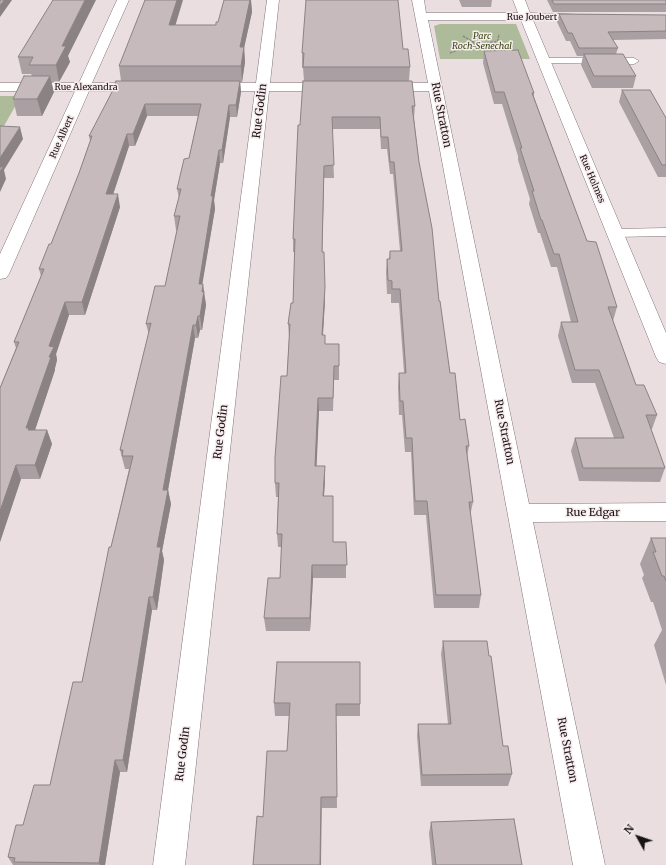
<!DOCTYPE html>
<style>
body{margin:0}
#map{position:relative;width:666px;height:865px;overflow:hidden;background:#eadee1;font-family:Merriweather,serif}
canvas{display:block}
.north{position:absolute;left:618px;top:817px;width:40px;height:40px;-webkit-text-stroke:3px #f7ebee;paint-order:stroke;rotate:310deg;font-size:11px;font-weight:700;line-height:16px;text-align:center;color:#181415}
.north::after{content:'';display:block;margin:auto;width:14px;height:18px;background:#181415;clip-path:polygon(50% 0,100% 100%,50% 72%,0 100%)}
</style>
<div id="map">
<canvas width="666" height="865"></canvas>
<div class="north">N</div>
</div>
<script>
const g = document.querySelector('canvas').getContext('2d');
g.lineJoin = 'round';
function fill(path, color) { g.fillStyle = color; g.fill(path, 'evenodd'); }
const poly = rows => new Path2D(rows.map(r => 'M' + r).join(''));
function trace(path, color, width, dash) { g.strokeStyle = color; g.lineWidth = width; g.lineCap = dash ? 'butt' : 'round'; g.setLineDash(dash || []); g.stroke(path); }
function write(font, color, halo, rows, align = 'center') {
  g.font = font + ' Merriweather,serif'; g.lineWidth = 3; g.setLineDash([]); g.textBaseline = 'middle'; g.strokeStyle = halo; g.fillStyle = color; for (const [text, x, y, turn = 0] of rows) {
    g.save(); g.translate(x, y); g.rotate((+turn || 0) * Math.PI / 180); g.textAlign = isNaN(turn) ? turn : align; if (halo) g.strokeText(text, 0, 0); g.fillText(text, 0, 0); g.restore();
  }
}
fill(poly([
 [440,24,516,24,530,59,440,59,434,26],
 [0,96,21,96,0,133]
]), '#adbb9b');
const lane = poly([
 [543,58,634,58,639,61,634,64,540,63,538,61,543,58],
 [666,228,666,236,614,237,610,236,608,233,610,230,614,229,666,228]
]);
const street = poly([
 [117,0,129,0,92,83,144,83,149,84,151,87,149,90,144,91,89,91,9,274,6,278,0,279,0,254,75,91,0,91,0,83,79,83,117,0],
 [267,0,279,0,270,83,332,83,337,84,339,87,337,90,332,91,269,91,185,865,153,865,255,91,210,91,205,90,203,87,205,84,210,83,256,83,267,0],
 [412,0,424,0,426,13,518,13,513,0,525,0,530,13,591,15,593,17,591,19,587,21,533,20,666,333,666,364,659,362,656,357,521,20,428,20,529,504,666,503,666,521,533,522,605,865,573,865,429,91,382,91,377,90,375,87,377,84,382,83,428,83,412,0]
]);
trace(lane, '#807578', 1);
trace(street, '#807578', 1);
trace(poly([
 [463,36,476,44],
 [450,53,470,45,495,42,498,40,499,34]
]), '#8c8486', 1.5, [2.5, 1]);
fill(lane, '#fff');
fill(street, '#fff');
fill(poly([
 [459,0,492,0,491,7,462,7],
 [547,0,666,0,666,12,553,12],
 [251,2,252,12,244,47,245,62,242,82,240,82,241,92,237,117,230,117,223,163,220,163,214,200,215,209,202,284,206,305,202,330,200,330,198,338,195,338,168,490,171,504,162,551,164,560,157,610,152,610,127,772,120,772,105,865,13,865,8,857,23,825,50,785,82,682,111,547,129,469,125,469,120,450,149,335,146,324,165,286,177,230,176,230,174,216,179,198,177,189,189,158,198,116,147,116,135,146,129,146,113,194,120,207,85,315,69,315,56,354,57,360,55,368,55,370,35,430,47,430,52,444,40,479,21,479,0,542,0,388,16,348,14,342,41,276,39,269,51,244,79,173,90,141,89,136,121,81,119,66,176,25,216,25,218,22],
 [559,14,666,15,666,39,613,40,618,48,616,54,636,76,633,88,592,88,581,65,583,56,577,56,570,41,566,41,557,22],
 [403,49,410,67,409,81,415,106,414,118,419,162,439,301,450,373,460,420,469,446,467,456,473,502,470,516,481,595,479,608,434,608,426,515,414,515,411,452,405,452,402,415,399,415,398,386,399,373,404,373,399,303,391,303,391,294,387,294,386,272,387,259,389,259,390,251,400,251,393,174,390,174,387,149,381,149,380,129,332,129,334,178,324,178,322,252,325,300,323,335,325,335,325,344,339,344,339,380,334,380,333,411,319,411,316,466,325,480,324,496,333,542,346,542,346,578,313,578,310,631,266,631,264,618,280,578,282,547,278,547,277,534,278,497,276,497,275,483,287,376,289,337,288,324,293,303,295,252,293,252,293,239,304,81,303,68,302,68,302,53],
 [484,51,534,93,534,97,587,241,617,307,613,321,636,385,657,415,652,429,651,429,665,468,660,482,579,481,571,451,575,438,614,438,595,383,572,383,558,336,561,322,571,322,557,267,551,267,540,233,538,233,529,204,530,199,518,160,518,156,502,104,494,104,483,63],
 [68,56,70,62,59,82,51,82,54,92,42,116,17,116,13,99,32,76,31,74,22,74,18,57],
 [622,90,666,118,666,177,658,177,619,102],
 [651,538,666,538,666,685,654,645,662,630,653,602,651,602,642,578,644,575,640,564],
 [443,641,503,746,512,774,508,786,421,786,417,736,418,724,448,724,441,654],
 [274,703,360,704,360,716,336,716,337,808,322,808,321,865,263,817,287,751,289,716,275,716],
 [431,822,522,865,432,865,429,833]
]), '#aaa0a3');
fill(poly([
 [4,0,12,0,0,17,0,6],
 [85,0,96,0,68,56,70,62,59,82,56,65,62,46],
 [177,0,183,0,171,40,169,25],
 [248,0,251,0,252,12,241,62,240,47],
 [244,47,245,62,242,82,241,66],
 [50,76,54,92,42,116,37,99],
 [240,81,241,92,237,117,236,105],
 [145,104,147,116,135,146,133,134],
 [229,105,230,117,223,163,222,150],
 [20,127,23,139,4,170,6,179,0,192,0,158],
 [127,134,129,146,109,207,106,194],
 [219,150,220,163,214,200,215,209,200,298,199,284,211,196],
 [324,166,324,178,322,265,322,252],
 [118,194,120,207,85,315,82,302],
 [203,284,206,305,202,330,200,316,202,292],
 [325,287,325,300,322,349,322,335],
 [65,302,69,315,56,354,57,360,55,368,55,370,32,439,26,428,49,357,49,346],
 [198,316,200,330,198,338,196,325],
 [193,325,195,338,168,490,171,504,162,551,164,560,157,610,153,597,163,490],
 [318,398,319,411,316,480,315,466],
 [47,430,52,444,40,479,35,465],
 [16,465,21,479,0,542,0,511],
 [325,466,325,480,323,510,323,496],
 [312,565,313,578,310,631,310,618],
 [149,597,152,610,127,772,123,760],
 [115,760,120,772,105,865,100,865,99,863],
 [321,797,321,865,320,865]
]), '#8b8284');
const building = poly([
 [0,0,4,0,0,6,0,0],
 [53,0,85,0,62,46,66,46,56,65,29,65,33,57,18,57,53,0],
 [145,0,177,0,169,25,216,25,216,22,218,22,224,0,250,0,240,47,244,47,241,66,119,66,145,0],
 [306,0,398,0,403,49,408,49,410,67,303,67,304,53,302,53,306,0],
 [552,0,666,0,666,4,554,4,552,0],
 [559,14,666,15,666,31,608,32,618,48,579,48,572,33,568,33,559,14],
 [518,50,534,93,532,93,587,241,596,242,617,307,608,307,636,385,644,385,657,415,646,415,665,468,583,468,575,438,624,438,599,370,575,370,561,322,578,322,559,254,554,254,542,220,541,220,532,191,534,191,520,148,522,148,504,92,495,92,484,51,518,50],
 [584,54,623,54,636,76,594,76,584,54],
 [24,76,50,76,37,99,13,99,24,76],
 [116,81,240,81,236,105,229,105,222,150,219,150,211,196,213,196,199,284,203,284,202,292,204,291,200,316,198,316,196,325,193,325,163,490,168,490,157,547,161,547,153,597,149,597,123,760,115,760,99,863,14,862,15,858,8,857,16,825,23,825,34,785,50,785,73,682,82,682,109,547,111,547,133,456,122,456,123,450,120,450,151,323,146,324,155,286,165,286,180,216,174,216,181,189,177,189,184,159,189,158,201,104,145,104,133,134,127,134,106,194,118,194,82,302,65,302,49,346,54,347,49,357,51,357,26,428,29,428,28,430,47,430,35,465,16,465,0,511,0,388,19,342,14,342,44,269,39,269,49,244,51,244,79,173,92,136,89,136,113,90,116,81],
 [303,81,412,81,415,106,412,106,419,162,432,228,439,301,440,301,450,373,455,373,460,420,465,419,469,446,466,446,473,502,469,502,481,595,436,595,427,501,415,501,412,438,406,438,403,401,400,401,399,373,406,373,400,289,392,289,392,281,388,280,387,259,390,259,390,251,402,251,394,162,390,162,388,137,381,137,380,117,332,117,334,165,324,166,322,252,324,252,325,287,322,335,325,335,325,344,339,344,339,366,334,366,333,398,318,398,315,466,325,466,323,496,333,496,333,542,346,542,347,565,312,565,310,618,264,618,268,578,280,578,282,534,277,534,279,483,275,483,275,458,281,376,287,376,290,324,288,324,291,303,293,303,295,239,293,239,298,125,300,125,303,81],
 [622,90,650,90,666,118,666,165,662,165,622,90],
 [0,126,20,127,0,158,0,126],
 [0,167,3,167,0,172,0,167],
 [651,538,666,538,666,581,664,576,662,576,653,552,656,552,651,538],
 [443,641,487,641,489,656,491,656,503,746,508,746,512,774,422,775,418,724,451,724,443,641],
 [277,662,360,662,360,704,336,704,337,797,321,797,320,865,253,865,257,816,263,817,267,751,287,751,290,703,274,703,277,662],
 [514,819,522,865,436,865,431,822,514,819]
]);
fill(building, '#c6babd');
trace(building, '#8b8284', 1);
write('9px', '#181415', '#f7ebee', [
 ["Rue Joubert",532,17],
 ["Rue Alexandra",86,87],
 ["Rue Albert",62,137,-66],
 ["Rue Holmes",592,179,67]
]);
write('italic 9px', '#33460e', '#f7ebee', [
 ["Parc",482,36],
 ["Roch-Senechal",482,46]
]);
write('11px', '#181415', '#f7ebee', [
 ["Rue Godin",260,111,-83],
 ["Rue Stratton",441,115,79],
 ["Rue Godin",221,432,-83],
 ["Rue Stratton",504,432,79],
 ["Rue Edgar",593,513],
 ["Rue Stratton",567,750,79],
 ["Rue Godin",183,754,-83]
]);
</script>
